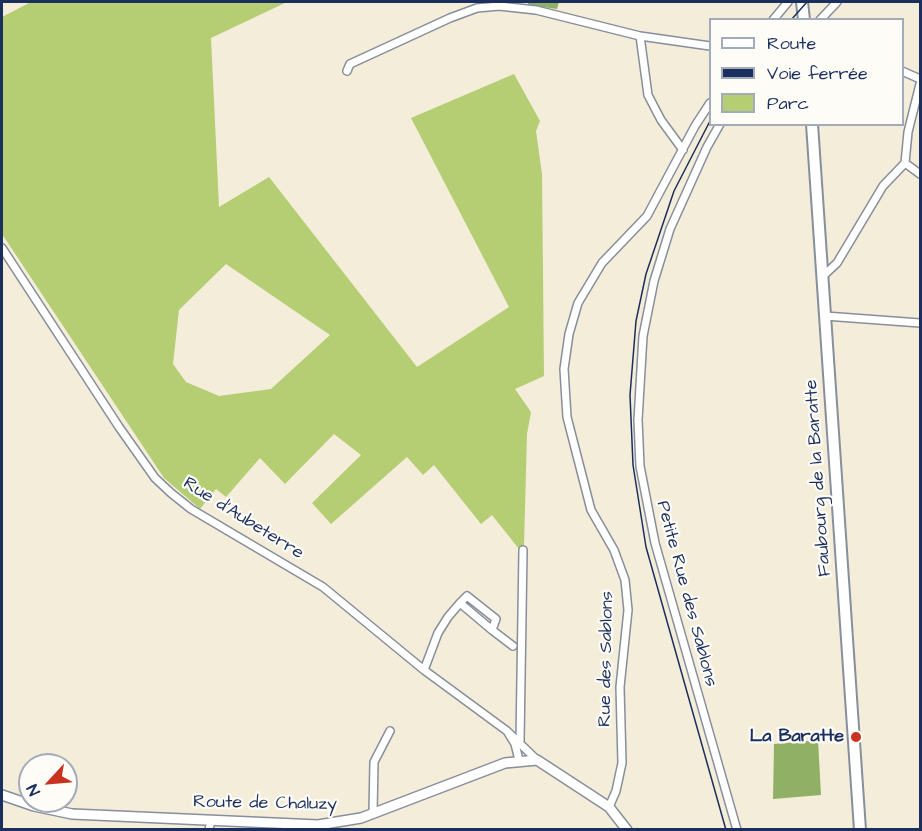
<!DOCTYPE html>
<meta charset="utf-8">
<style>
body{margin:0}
#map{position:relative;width:922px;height:831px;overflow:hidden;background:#f3edd9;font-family:"Architects Daughter",sans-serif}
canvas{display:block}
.frame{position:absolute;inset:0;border:3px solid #1b2f5e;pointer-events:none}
.legend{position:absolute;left:709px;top:18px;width:195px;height:108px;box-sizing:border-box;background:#fdfcf7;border:2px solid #a3aaba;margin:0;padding:8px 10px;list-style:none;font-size:18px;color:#1b2f5e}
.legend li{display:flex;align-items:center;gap:12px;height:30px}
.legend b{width:30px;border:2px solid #a3aaba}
.north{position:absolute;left:18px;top:753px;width:60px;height:60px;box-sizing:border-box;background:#fdfcf7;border:2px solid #a3aaba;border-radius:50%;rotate:244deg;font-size:16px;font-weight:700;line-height:24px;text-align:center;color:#1b2f5e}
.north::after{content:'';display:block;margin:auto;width:21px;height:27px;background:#c8321e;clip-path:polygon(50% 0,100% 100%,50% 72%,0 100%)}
</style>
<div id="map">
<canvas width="922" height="831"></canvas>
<div class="frame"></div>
<ul class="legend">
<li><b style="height:8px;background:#fff"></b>Route</li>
<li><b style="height:8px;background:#1b2f5e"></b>Voie ferrée</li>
<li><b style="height:16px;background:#b5ce73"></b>Parc</li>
</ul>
<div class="north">N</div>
</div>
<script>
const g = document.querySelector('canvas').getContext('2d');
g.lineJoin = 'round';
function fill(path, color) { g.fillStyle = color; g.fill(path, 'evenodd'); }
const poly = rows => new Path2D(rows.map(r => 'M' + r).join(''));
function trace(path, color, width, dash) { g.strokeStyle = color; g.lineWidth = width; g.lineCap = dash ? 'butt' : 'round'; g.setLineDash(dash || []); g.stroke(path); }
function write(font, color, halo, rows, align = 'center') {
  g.font = font + ' "Architects Daughter",sans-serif'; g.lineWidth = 4.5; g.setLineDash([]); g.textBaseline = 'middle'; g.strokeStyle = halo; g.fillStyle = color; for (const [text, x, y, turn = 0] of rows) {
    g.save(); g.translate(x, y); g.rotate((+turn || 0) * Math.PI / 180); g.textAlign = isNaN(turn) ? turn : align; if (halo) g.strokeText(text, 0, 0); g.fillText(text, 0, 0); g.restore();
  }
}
fill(poly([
 [31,2,287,2,211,38,219,207,269,177,417,367,509,307,411,118,514,74,540,121,536,131,542,174,544,376,515,389,531,412,527,434,524,545,519,549,492,515,481,524,434,465,423,475,407,457,331,524,312,503,361,455,334,434,285,484,260,458,226,497,216,489,200,509,164,478,2,234,2,17],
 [226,264,330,335,271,389,219,396,186,382,173,364,179,310]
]), '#b5ce73');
fill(poly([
 [528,2,559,2,557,9,528,5],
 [818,740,821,795,773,799,774,744]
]), '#90b165');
const street = poly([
 [773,20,788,2],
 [820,20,837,2],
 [640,36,648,95,661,120,683,150],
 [347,71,350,64,450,18,477,8,499,6,536,10,640,36,710,46],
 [902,71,920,79],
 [720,124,707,147,670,229,654,281,643,336,638,420,640,466,655,543,737,830],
 [905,163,920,174],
 [2,248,119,427,155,478,171,493,191,509,323,587,424,670,507,731],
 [823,276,837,263,883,186,905,163,908,132,920,84],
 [825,316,920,323],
 [492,630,513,646],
 [424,670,438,633,448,617,460,603,467,596,496,619,492,630,460,603],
 [520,741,523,550],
 [519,760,515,744,507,731,537,760],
 [609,807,616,791,622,763,620,687,628,610,625,580,614,550,591,510,567,417,564,369,569,334,578,303,602,263,647,216,695,126,710,103],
 [373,813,374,762,390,731],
 [209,830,211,820]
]);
const secondary = poly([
 [2,795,34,806,72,814,318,825,361,818,505,763,537,760,609,807,627,830]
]);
const primary = poly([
 [802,2,804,20],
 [812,124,860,830]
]);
trace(street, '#878e9c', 10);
trace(secondary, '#878e9c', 12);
trace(primary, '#878e9c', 14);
trace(street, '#fff', 7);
trace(secondary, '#fff', 9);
trace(primary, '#fff', 10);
trace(poly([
 [791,20,807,2],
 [710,121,674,191,646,274,636,321,630,395,633,465,646,547,726,830]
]), '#1b2f5e', 1.5);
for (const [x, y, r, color] of [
 [856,737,6,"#c8321e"]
]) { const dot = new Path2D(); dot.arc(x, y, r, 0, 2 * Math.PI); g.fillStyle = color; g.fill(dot); trace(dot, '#fdfcf7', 2); }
write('18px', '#1b2f5e', '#fdfcf7', [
 ["Faubourg de la Baratte",819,478,-94],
 ["Rue d'Aubeterre",243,519,32],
 ["Petite Rue des Sablons",686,594,75],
 ["Rue des Sablons",607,659,-89],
 ["Route de Chaluzy",265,804,1]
]);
write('bold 18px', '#1b2f5e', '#fdfcf7', [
 ["La Baratte",844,737]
], 'right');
</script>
